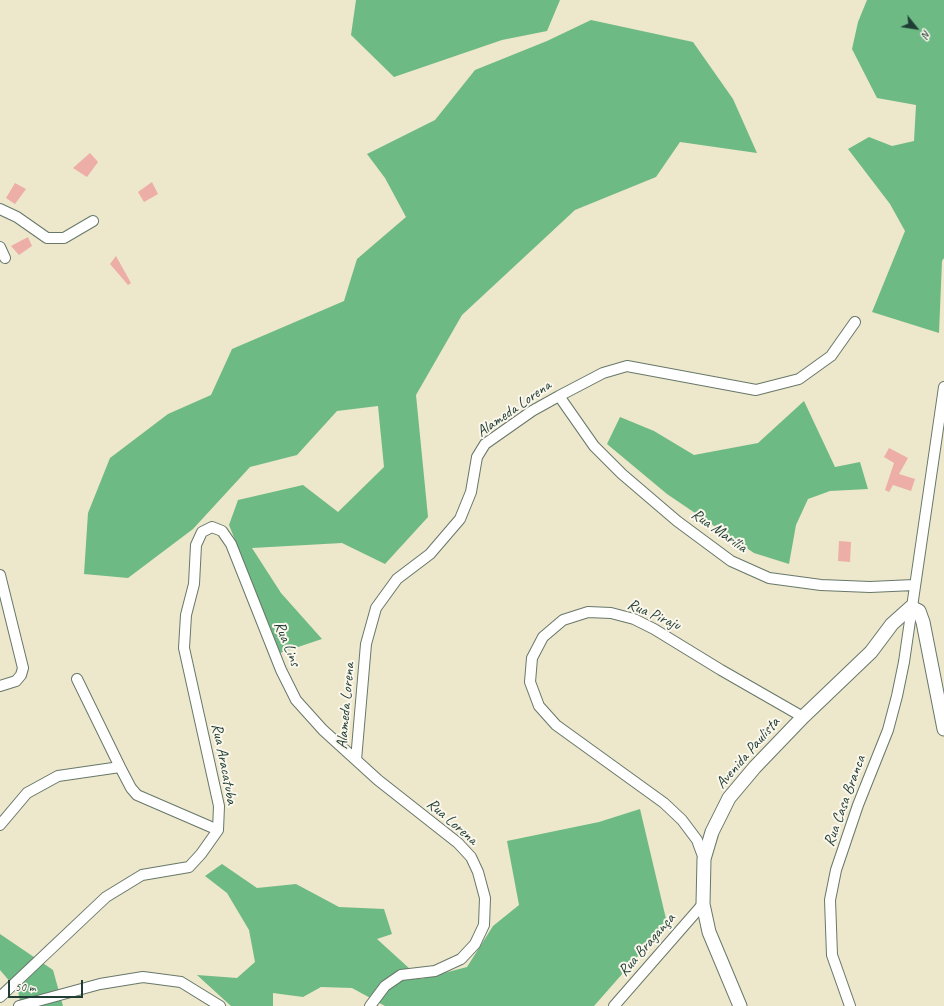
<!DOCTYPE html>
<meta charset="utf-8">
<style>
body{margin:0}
#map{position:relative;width:944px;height:1006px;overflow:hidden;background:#ede7cb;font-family:Caveat,sans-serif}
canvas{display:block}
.north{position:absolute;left:896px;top:8px;width:40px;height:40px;-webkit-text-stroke:3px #fbf7ec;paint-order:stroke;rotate:120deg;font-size:11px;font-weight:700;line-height:16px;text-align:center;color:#1f3d34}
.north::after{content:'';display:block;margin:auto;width:14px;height:18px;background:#1f3d34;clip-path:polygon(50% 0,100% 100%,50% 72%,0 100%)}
.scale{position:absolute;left:8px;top:980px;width:75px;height:18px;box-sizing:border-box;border:2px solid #1f3d34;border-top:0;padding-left:5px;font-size:12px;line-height:14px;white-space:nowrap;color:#1f3d34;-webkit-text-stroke:3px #fbf7ec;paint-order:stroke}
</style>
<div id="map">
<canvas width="944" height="1006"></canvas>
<div class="north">N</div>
<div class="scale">50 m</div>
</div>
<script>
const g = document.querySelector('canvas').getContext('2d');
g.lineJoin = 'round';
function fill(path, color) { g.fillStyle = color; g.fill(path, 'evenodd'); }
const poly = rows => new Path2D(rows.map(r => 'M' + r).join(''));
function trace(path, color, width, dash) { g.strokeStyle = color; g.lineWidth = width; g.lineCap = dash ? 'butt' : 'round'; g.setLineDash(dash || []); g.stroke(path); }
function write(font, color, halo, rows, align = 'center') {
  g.font = font + ' Caveat,sans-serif'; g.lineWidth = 4; g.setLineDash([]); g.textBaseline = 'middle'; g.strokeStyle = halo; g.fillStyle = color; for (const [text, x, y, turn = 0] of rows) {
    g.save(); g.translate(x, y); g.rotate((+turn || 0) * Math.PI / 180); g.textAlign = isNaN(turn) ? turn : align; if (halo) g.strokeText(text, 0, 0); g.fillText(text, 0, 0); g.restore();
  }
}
fill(poly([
 [356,0,560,0,547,31,502,40,394,77,351,35],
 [867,0,944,0,944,258,942,261,939,333,872,312,905,231,890,204,848,149,869,137,892,146,914,141,916,105,877,98,852,49,858,22],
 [591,20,693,42,733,99,757,153,680,142,656,177,575,210,462,315,416,395,428,517,385,564,342,543,252,548,281,593,322,639,280,653,229,525,238,500,303,485,338,512,384,467,378,406,337,411,297,455,250,467,193,529,128,578,84,574,88,513,110,458,168,414,211,395,232,349,344,301,357,259,406,217,385,178,367,154,435,120,475,70,547,41],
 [804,401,835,467,860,462,868,489,830,491,808,499,796,525,789,564,754,553,667,494,607,444,620,417,654,431,694,455,758,443],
 [640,809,667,923,594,1006,385,1006,352,988,321,987,303,997,273,993,273,1006,231,1006,197,975,237,978,255,962,249,930,227,893,205,876,222,864,257,888,296,884,339,907,384,909,392,934,377,939,421,979,467,967,493,926,519,905,507,841,599,822],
 [0,934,53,970,63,1006,21,1006,18,991,0,970]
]), '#6dba84');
fill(poly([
 [90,153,98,162,87,177,73,168],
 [152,182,158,194,144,202,138,192],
 [15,183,26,189,15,204,6,198],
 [28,237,32,246,19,255,11,246],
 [116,256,131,283,128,285,110,264],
 [889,448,908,458,899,474,915,479,911,491,893,485,889,492,885,490,894,463,884,457],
 [839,541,851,542,850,562,838,561]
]), '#ecaea7');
const minor = poly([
 [0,209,17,217,47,238,64,238,93,221],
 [0,247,5,258],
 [559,396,594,446,622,474,677,521,731,561,769,578,821,585,870,587,914,585],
 [0,575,23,668,21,675,16,681,0,686],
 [77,679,120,767,131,788,137,795,218,830],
 [356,760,366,644,376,608,397,579,430,554,460,519,471,492,477,457,485,444,532,411,559,396,603,373,627,366,756,390,799,379,831,356,855,322],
 [0,825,27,793,58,776,120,767],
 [704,859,697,840,682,820,664,803,556,725,539,706,530,682,532,658,543,637,563,620,588,612,611,613,634,619,654,629,721,670,803,717],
 [0,997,106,897,142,875,189,867,201,854,218,830,219,806,184,648,186,615,194,584,196,545,202,532,212,527,222,531,231,544,281,670,296,700,323,730,378,780,458,843,471,857,478,872,485,898,484,925,475,944,461,959,435,971,401,975,385,986,370,1006],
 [19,1006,100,984,143,977,181,982,220,1006],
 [614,1006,703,904],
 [850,1006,832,955,830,900,836,870,858,805,888,730,897,696,904,662,944,387]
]);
const tertiary = poly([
 [740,1006,709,932,703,904,704,859,712,832,729,798,755,767,803,717,871,652,892,624,911,607,919,611,923,622,944,729]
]);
trace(minor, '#677869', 12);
trace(tertiary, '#677869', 15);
trace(minor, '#fff', 10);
trace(tertiary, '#fff', 13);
write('16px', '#1f3d34', '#fbf7ec', [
 ["Alameda Lorena",514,409,-35],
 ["Rua Marília",719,531,35],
 ["Rua Piraju",654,615,24],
 ["Rua Lins",287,644,68],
 ["Alameda Lorena",346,706,-85],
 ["Avenida Paulista",748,753,-49],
 ["Rua Aracatuba",224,764,79],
 ["Rua Casa Branca",845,801,-70],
 ["Rua Lorena",452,822,41],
 ["Rua Bragança",647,945,-49]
]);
</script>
